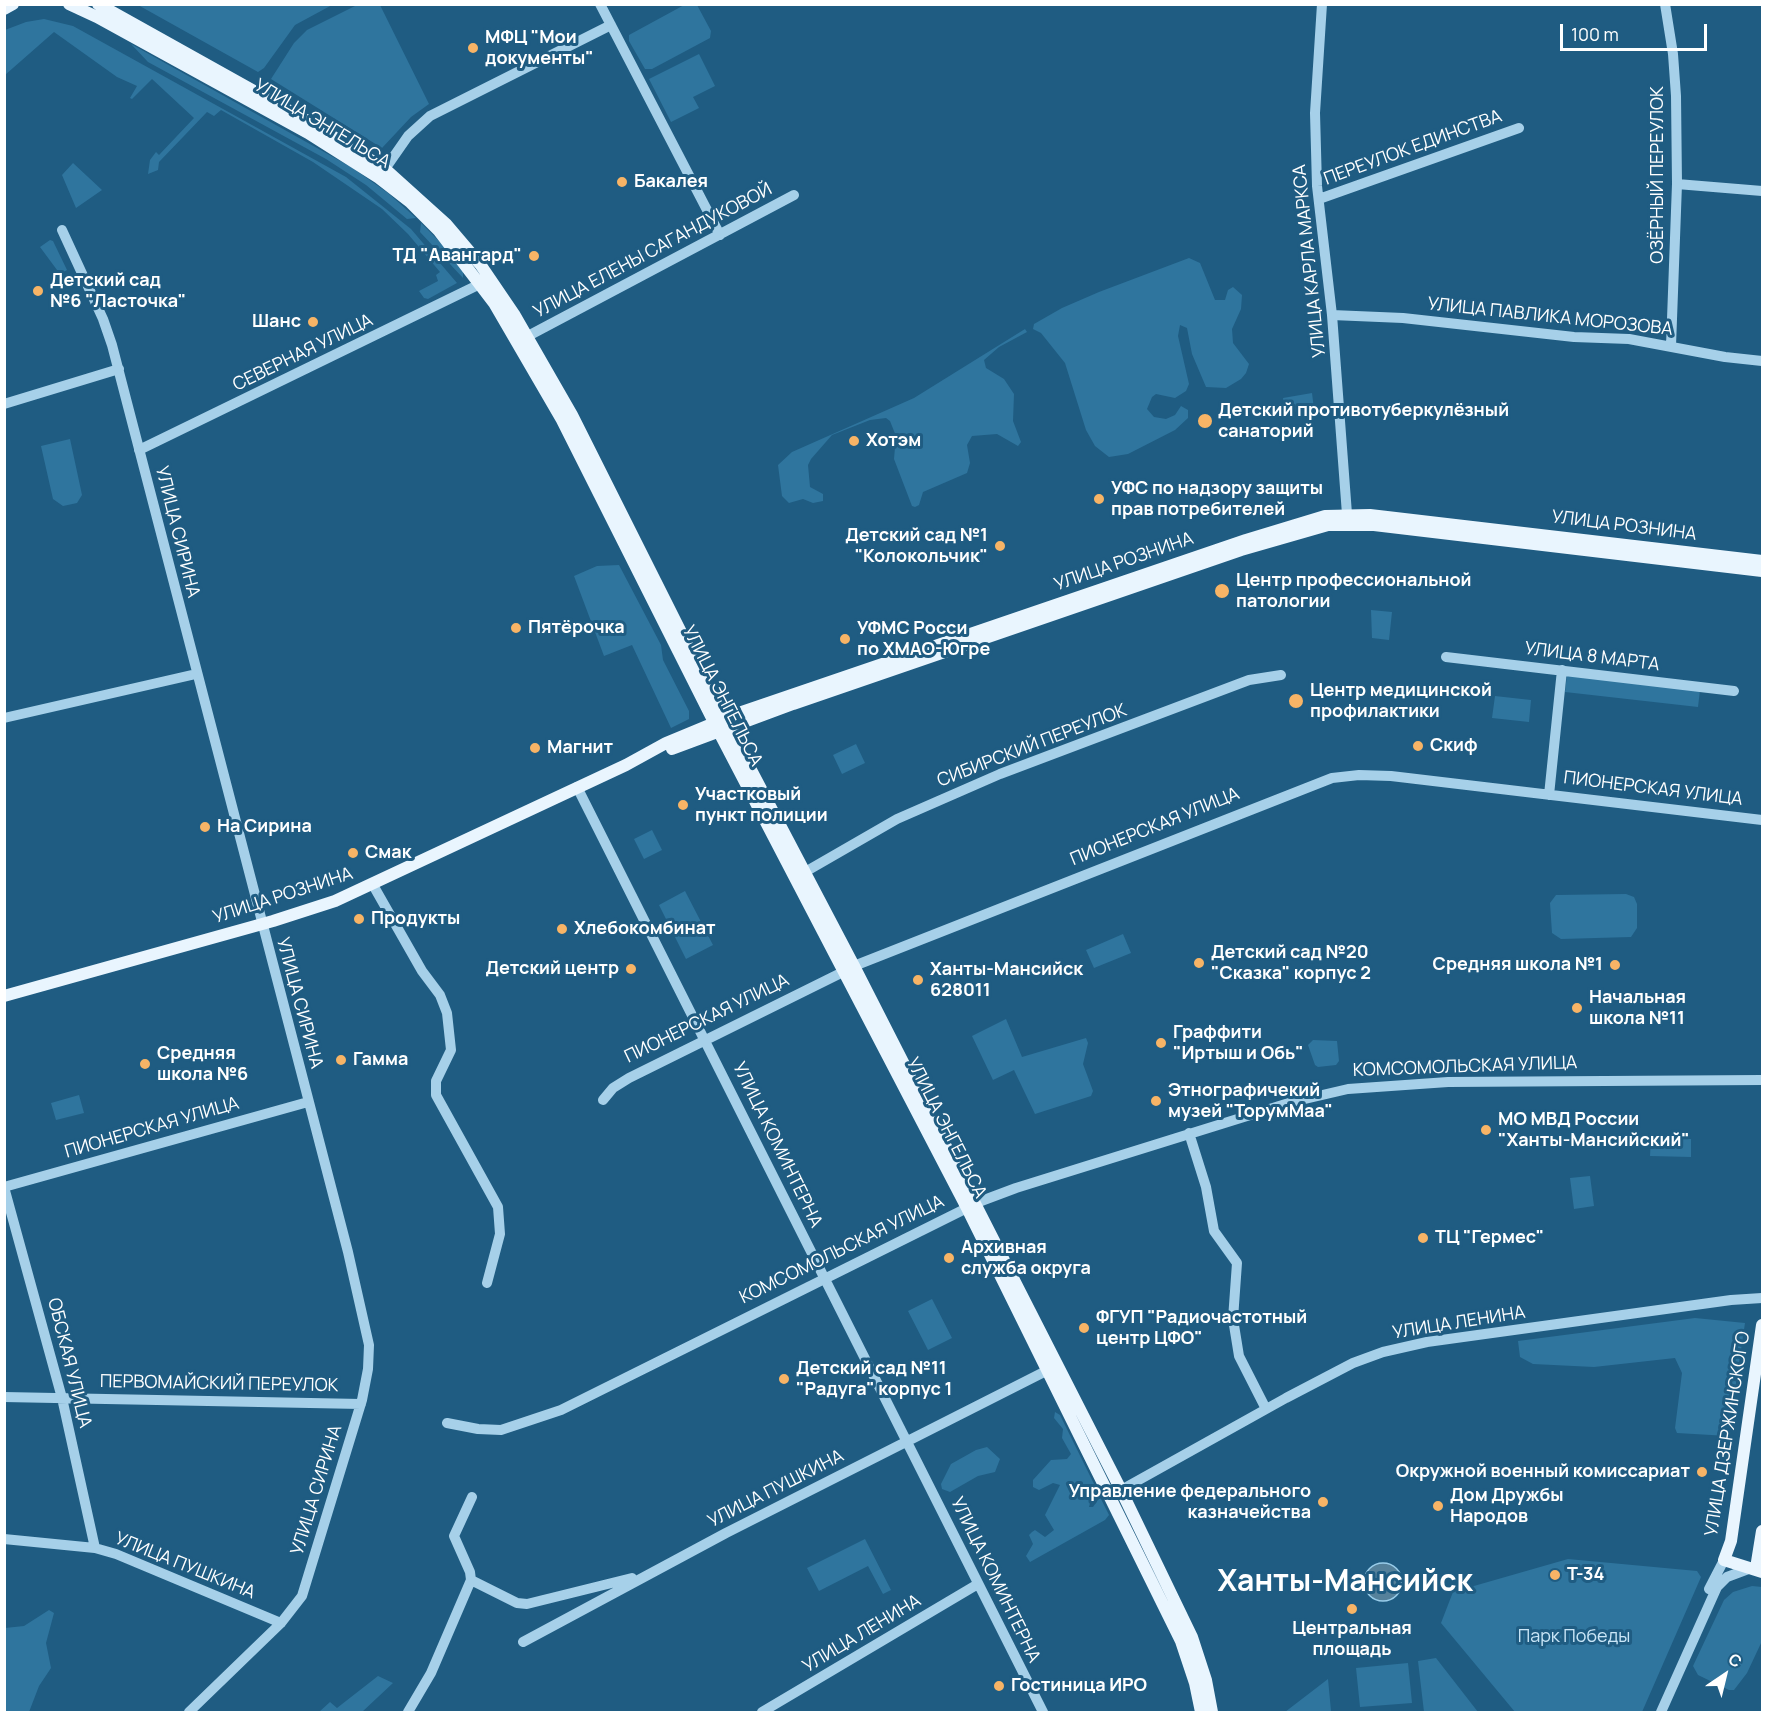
<!DOCTYPE html>
<meta charset="utf-8">
<style>
body{margin:0}
#map{position:relative;width:1767px;height:1717px;overflow:hidden;background:#1f5c82;font-family:Manrope,sans-serif}
canvas{display:block}
.frame{position:absolute;inset:0;border:6px solid #fff;pointer-events:none}
.north{position:absolute;left:1695px;top:1645px;width:60px;height:60px;-webkit-text-stroke:4px #1f5c82;paint-order:stroke;rotate:35deg;font-size:16px;font-weight:700;line-height:24px;text-align:center;color:#fff}
.north::after{content:'';display:block;margin:auto;width:21px;height:27px;background:#fff;clip-path:polygon(50% 0,100% 100%,50% 72%,0 100%)}
.scale{position:absolute;left:1560px;top:24px;width:147px;height:27px;box-sizing:border-box;border:3px solid #fff;border-top:0;padding-left:8px;font-size:18px;line-height:21px;white-space:nowrap;color:#fff;-webkit-text-stroke:4px #1f5c82;paint-order:stroke}
</style>
<div id="map">
<canvas width="1767" height="1717"></canvas>
<div class="frame"></div>
<div class="north">С</div>
<div class="scale">100 m</div>
</div>
<script>
const g = document.querySelector('canvas').getContext('2d');
g.lineJoin = 'round';
function fill(path, color) { g.fillStyle = color; g.fill(path, 'evenodd'); }
const poly = rows => new Path2D(rows.map(r => 'M' + r).join(''));
function trace(path, color, width, dash) { g.strokeStyle = color; g.lineWidth = width; g.lineCap = dash ? 'butt' : 'round'; g.setLineDash(dash || []); g.stroke(path); }
function write(font, color, halo, rows, align = 'center') {
  g.font = font + ' Manrope,sans-serif'; g.lineWidth = 6; g.setLineDash([]); g.textBaseline = 'middle'; g.strokeStyle = halo; g.fillStyle = color; for (const [text, x, y, turn = 0] of rows) {
    g.save(); g.translate(x, y); g.rotate((+turn || 0) * Math.PI / 180); g.textAlign = isNaN(turn) ? turn : align; if (halo) g.strokeText(text, 0, 0); g.fillText(text, 0, 0); g.restore();
  }
}
fill(poly([
 [686,4,697,5,711,31,710,38,652,69,645,69,629,41,629,35],
 [138,5,332,5,295,25,264,68,258,72],
 [357,5,380,5,429,104,411,117,382,148,271,79,294,43,307,30],
 [44,19,73,26,346,177,411,229,457,283,428,299,424,298,419,291,438,281,436,275,440,272,408,234,382,209,313,162,221,110,214,116,207,112,159,162,158,170,148,174,150,160,156,152,159,155,194,118,152,79,132,99,130,98,137,86,117,77,54,32,5,75,5,30,26,22],
 [131,44,351,167,388,193,416,218,407,219,366,185,326,159,148,62],
 [699,54,715,86,693,97,699,108,671,122,649,79],
 [73,163,102,190,76,208,62,175],
 [421,223,442,244,463,271,463,278,420,232],
 [50,240,53,241,67,270,60,274,40,247],
 [1189,258,1200,263,1215,300,1225,300,1228,290,1233,287,1242,295,1241,309,1232,329,1233,343,1249,364,1246,373,1241,379,1226,388,1206,387,1192,354,1187,328,1180,325,1178,336,1189,384,1186,391,1175,398,1156,394,1152,397,1147,409,1154,417,1166,419,1175,415,1181,406,1188,410,1188,418,1175,430,1128,454,1109,457,1095,446,1086,430,1065,363,1041,333,1033,329,1034,324,1062,308,1099,292],
 [1025,329,1027,332,999,347,984,360,986,368,1004,379,1014,394,1013,421,1021,442,1018,446,997,434,972,436,967,445,970,463,967,473,923,492,919,505,915,507,912,506,894,459,896,436,890,421,886,418,870,420,832,435,811,459,808,465,810,487,823,494,823,501,813,503,803,499,789,503,782,496,778,465,792,452,914,398],
 [1312,393,1314,409,1286,413,1283,398],
 [70,439,82,495,77,503,63,506,53,499,41,446],
 [619,565,661,645,663,660,689,711,689,719,671,728,632,645,604,656,574,576,597,566],
 [1371,610,1392,612,1389,640,1372,638],
 [1567,675,1700,690,1698,707,1565,692],
 [1495,696,1531,700,1529,722,1492,718],
 [856,744,865,763,842,774,833,755],
 [652,830,662,850,644,859,634,839],
 [685,891,713,945,686,959,659,905],
 [1626,894,1634,897,1637,904,1637,928,1631,937,1561,939,1552,933,1550,903,1556,895],
 [1123,934,1131,953,1094,968,1086,950],
 [1006,1019,1022,1057,1086,1038,1088,1043,1083,1064,1093,1091,1091,1096,1035,1114,1014,1070,993,1080,972,1036],
 [1313,1040,1337,1041,1339,1061,1336,1065,1318,1067,1315,1065,1308,1045],
 [79,1095,84,1113,56,1120,51,1103],
 [1651,1138,1691,1139,1691,1157,1650,1156],
 [1590,1176,1594,1206,1574,1209,1570,1178],
 [932,1299,952,1338,928,1350,908,1311],
 [1695,1318,1745,1323,1728,1436,1677,1433,1675,1428,1682,1373,1675,1358,1594,1367,1533,1364,1520,1357,1518,1341],
 [1055,1412,1060,1415,1095,1486,1089,1507,1093,1507,1100,1497,1109,1515,1105,1520,1030,1562,1026,1556,1033,1544,1029,1535,1032,1532,1035,1530,1045,1537,1054,1530,1045,1515,1060,1485,1053,1483,1039,1490,1033,1487,1033,1480,1051,1460,1067,1459,1071,1454,1062,1438,1063,1429,1054,1418],
 [987,1447,1000,1459,995,1472,978,1476,950,1492,942,1489,941,1484,951,1464,976,1450],
 [865,1539,891,1590,883,1594,868,1566,819,1591,807,1568],
 [1568,1559,1697,1571,1701,1577,1642,1712,1515,1712,1441,1623,1453,1592],
 [1752,1586,1762,1587,1762,1641,1747,1673,1734,1690,1729,1690,1698,1675,1693,1666,1724,1600,1733,1592],
 [49,1610,54,1613,46,1643,51,1668,39,1686,29,1712,5,1712,5,1628,24,1626],
 [1436,1658,1478,1712,1424,1712,1418,1661],
 [1408,1663,1412,1703,1360,1707,1356,1668],
 [378,1676,393,1683,362,1712,319,1712,330,1702,337,1708],
 [1328,1679,1331,1711,1285,1712]
]), '#2f759e');
const water = poly([
 '1364 1582a19 19 0 1 1 38 0a19 19 0 1 1-38 0Z'
]);
fill(water, '#55819b');
trace(water, '#99cdea', 1.5);
trace(poly([
 [600,4,720,235],
 [1322,4,1315,113,1317,186,1332,315,1347,514],
 [1665,4,1673,54,1676,96,1677,184,1671,346],
 [385,169,408,136,430,116,611,25],
 [1677,184,1762,191],
 [1319,199,1519,128],
 [62,230,103,319,112,345,348,1252,369,1345,368,1369,362,1400,302,1596,281,1623,189,1712],
 [1332,315,1403,318,1574,337,1629,339,1725,357,1762,361],
 [528,336,794,195],
 [4,404,119,369],
 [139,450,480,284],
 [1446,657,1734,691],
 [4,718,196,674],
 [577,787,1043,1712],
 [1549,795,1562,670],
 [805,872,897,819,1000,774,1249,680,1281,675],
 [373,885,422,971,440,995,447,1013,451,1050,436,1081,436,1095,498,1207,500,1234,487,1283],
 [854,966,1332,778,1359,775,1391,776,1762,820],
 [603,1100,613,1088,629,1078,845,971],
 [1189,1133,1206,1187,1214,1231,1237,1263,1233,1319,1239,1356,1266,1409],
 [4,1187,62,1398,95,1548],
 [4,1187,308,1102],
 [976,1203,1016,1188,1292,1102,1348,1089,1448,1082,1762,1080],
 [4,1397,361,1404],
 [447,1423,478,1429,501,1430,561,1410,967,1208],
 [1121,1490,1286,1398,1353,1363,1383,1352,1427,1342,1731,1300,1762,1298],
 [4,1539,95,1548,116,1554,281,1623],
 [471,1580,517,1603,527,1604,632,1578],
 [1709,1589,1724,1560],
 [523,1642,726,1533,1048,1370],
 [408,1712,431,1673,471,1580,470,1572,454,1536,472,1497],
 [762,1712,978,1584],
 [1661,1712,1717,1587,1727,1577,1751,1568]
]), '#a6d0e9', 10);
trace(poly([
 [69,4,97,17,308,133,379,178,410,202,439,231,494,303,562,420,719,732,967,1208,1181,1641,1195,1683,1201,1712],
 [98,4,313,124,385,169,446,224,480,264,514,314,572,415,729,728,854,966,1121,1490,1192,1637,1206,1680,1212,1712],
 [4,9,13,4],
 [672,749,793,704,1241,550,1328,525,1374,525,1762,571],
 [4,996,273,921,335,901,626,765,666,743,736,714,1246,540,1325,516,1370,515,1762,561],
 [1724,1560,1731,1541,1762,1325],
 [1724,1560,1762,1572],
 [1757,1562,1762,1531]
]), '#e9f5fe', 12);
for (const [x, y, r, color] of [
 [473,48,6,"#f7b466"],
 [622,182,6,"#f7b466"],
 [534,256,6,"#f7b466"],
 [38,291,6,"#f7b466"],
 [313,322,6,"#f7b466"],
 [1205,421,8,"#f7b466"],
 [854,441,6,"#f7b466"],
 [1099,499,6,"#f7b466"],
 [1000,546,6,"#f7b466"],
 [1222,591,8,"#f7b466"],
 [516,628,6,"#f7b466"],
 [845,639,6,"#f7b466"],
 [1296,701,8,"#f7b466"],
 [1418,746,6,"#f7b466"],
 [535,748,6,"#f7b466"],
 [683,805,6,"#f7b466"],
 [205,827,6,"#f7b466"],
 [353,853,6,"#f7b466"],
 [359,919,6,"#f7b466"],
 [562,929,6,"#f7b466"],
 [1199,963,6,"#f7b466"],
 [1615,965,6,"#f7b466"],
 [631,969,6,"#f7b466"],
 [918,980,6,"#f7b466"],
 [1577,1008,6,"#f7b466"],
 [1161,1043,6,"#f7b466"],
 [341,1060,6,"#f7b466"],
 [145,1064,6,"#f7b466"],
 [1156,1101,6,"#f7b466"],
 [1486,1130,6,"#f7b466"],
 [1423,1238,6,"#f7b466"],
 [949,1258,6,"#f7b466"],
 [1084,1328,6,"#f7b466"],
 [784,1379,6,"#f7b466"],
 [1702,1472,6,"#f7b466"],
 [1323,1502,6,"#f7b466"],
 [1438,1506,6,"#f7b466"],
 [1555,1575,6,"#f7b466"],
 [1352,1609,6,"#f7b466"],
 [999,1686,6,"#f7b466"]
]) { const dot = new Path2D(); dot.arc(x, y, r, 0, 2 * Math.PI); g.fillStyle = color; g.fill(dot); trace(dot, '#1f5c82', 2); }
write('bold 18px', '#fff', '#1f5c82', [
 ["МФЦ \"Мои",485,38],
 ["документы\"",485,59],
 ["Бакалея",634,182],
 ["ТД \"Авангард\"",522,256,"right"],
 ["Детский сад",50,281],
 ["№6 \"Ласточка\"",50,302],
 ["Шанс",301,322,"right"],
 ["Детский противотуберкулёзный",1218,411],
 ["санаторий",1218,432],
 ["Хотэм",866,441],
 ["УФС по надзору защиты",1111,489],
 ["прав потребителей",1111,510],
 ["Детский сад №1",988,536,"right"],
 ["\"Колокольчик\"",988,557,"right"],
 ["Центр профессиональной",1236,581],
 ["патологии",1236,602],
 ["Пятёрочка",528,628],
 ["УФМС Росси",857,629],
 ["по ХМАО-Югре",857,650],
 ["Центр медицинской",1310,691],
 ["профилактики",1310,712],
 ["Скиф",1430,746],
 ["Магнит",547,748],
 ["Участковый",695,795],
 ["пункт полиции",695,816],
 ["На Сирина",217,827],
 ["Смак",365,853],
 ["Продукты",371,919],
 ["Хлебокомбинат",574,929],
 ["Детский сад №20",1211,953],
 ["\"Сказка\" корпус 2",1211,974],
 ["Средняя школа №1",1603,965,"right"],
 ["Детский центр",619,969,"right"],
 ["Ханты-Мансийск",930,970],
 ["628011",930,991],
 ["Начальная",1589,998],
 ["школа №11",1589,1019],
 ["Граффити",1173,1033],
 ["\"Иртыш и Обь\"",1173,1054],
 ["Средняя",157,1054],
 ["школа №6",157,1075],
 ["Гамма",353,1060],
 ["Этнографичекий",1168,1091],
 ["музей \"ТорумМаа\"",1168,1112],
 ["МО МВД России",1498,1120],
 ["\"Ханты-Мансийский\"",1498,1141],
 ["ТЦ \"Гермес\"",1435,1238],
 ["Архивная",961,1248],
 ["служба округа",961,1269],
 ["ФГУП \"Радиочастотный",1096,1318],
 ["центр ЦФО\"",1096,1339],
 ["Детский сад №11",796,1369],
 ["\"Радуга\" корпус 1",796,1390],
 ["Окружной военный комиссариат",1690,1472,"right"],
 ["Управление федерального",1311,1492,"right"],
 ["казначейства",1311,1513,"right"],
 ["Дом Дружбы",1450,1496],
 ["Народов",1450,1517],
 ["T-34",1567,1575],
 ["Центральная",1352,1629,"center"],
 ["площадь",1352,1650,"center"],
 ["Гостиница ИРО",1011,1686]
], 'left');
write('18px', '#fff', '#1f5c82', [
 ["УЛИЦА ЭНГЕЛЬСА",322,124,31],
 ["ПЕРЕУЛОК ЕДИНСТВА",1413,148,-20],
 ["ОЗЁРНЫЙ ПЕРЕУЛОК",1658,175,-90],
 ["УЛИЦА ЕЛЕНЫ САГАНДУКОВОЙ",653,251,-28],
 ["УЛИЦА КАРЛА МАРКСА",1310,261,-96],
 ["УЛИЦА ПАВЛИКА МОРОЗОВА",1550,317,6],
 ["СЕВЕРНАЯ УЛИЦА",303,353,-26],
 ["УЛИЦА РОЗНИНА",1624,526,7],
 ["УЛИЦА СИРИНА",177,532,76],
 ["УЛИЦА РОЗНИНА",1124,562,-19],
 ["УЛИЦА 8 МАРТА",1592,657,7],
 ["УЛИЦА ЭНГЕЛЬСА",722,696,63],
 ["СИБИРСКИЙ ПЕРЕУЛОК",1032,746,-21],
 ["ПИОНЕРСКАЯ УЛИЦА",1653,789,7],
 ["ПИОНЕРСКАЯ УЛИЦА",1155,827,-22],
 ["УЛИЦА РОЗНИНА",283,896,-18],
 ["УЛИЦА СИРИНА",299,1003,75],
 ["ПИОНЕРСКАЯ УЛИЦА",707,1019,-26],
 ["КОМСОМОЛЬСКАЯ УЛИЦА",1465,1067,-2],
 ["ПИОНЕРСКАЯ УЛИЦА",152,1128,-16],
 ["УЛИЦА ЭНГЕЛЬСА",946,1128,63],
 ["УЛИЦА КОМИНТЕРНА",777,1145,64],
 ["КОМСОМОЛЬСКАЯ УЛИЦА",842,1250,-26],
 ["УЛИЦА ЛЕНИНА",1459,1323,-9],
 ["ОБСКАЯ УЛИЦА",69,1363,76],
 ["ПЕРВОМАЙСКИЙ ПЕРЕУЛОК",219,1384,1],
 ["УЛИЦА ДЗЕРЖИНСКОГО",1728,1434,-81],
 ["УЛИЦА ПУШКИНА",776,1489,-27],
 ["УЛИЦА СИРИНА",317,1490,-73],
 ["УЛИЦА ПУШКИНА",185,1566,22],
 ["УЛИЦА КОМИНТЕРНА",995,1580,64],
 ["УЛИЦА ЛЕНИНА",862,1634,-31]
]);
write('18px', '#cae6f7', '#1f5c82', [
 ["Парк Победы",1574,1637]
]);
write('bold 30px', '#fff', '#1f5c82', [
 ["Ханты-Мансийск",1345,1583]
]);
</script>
